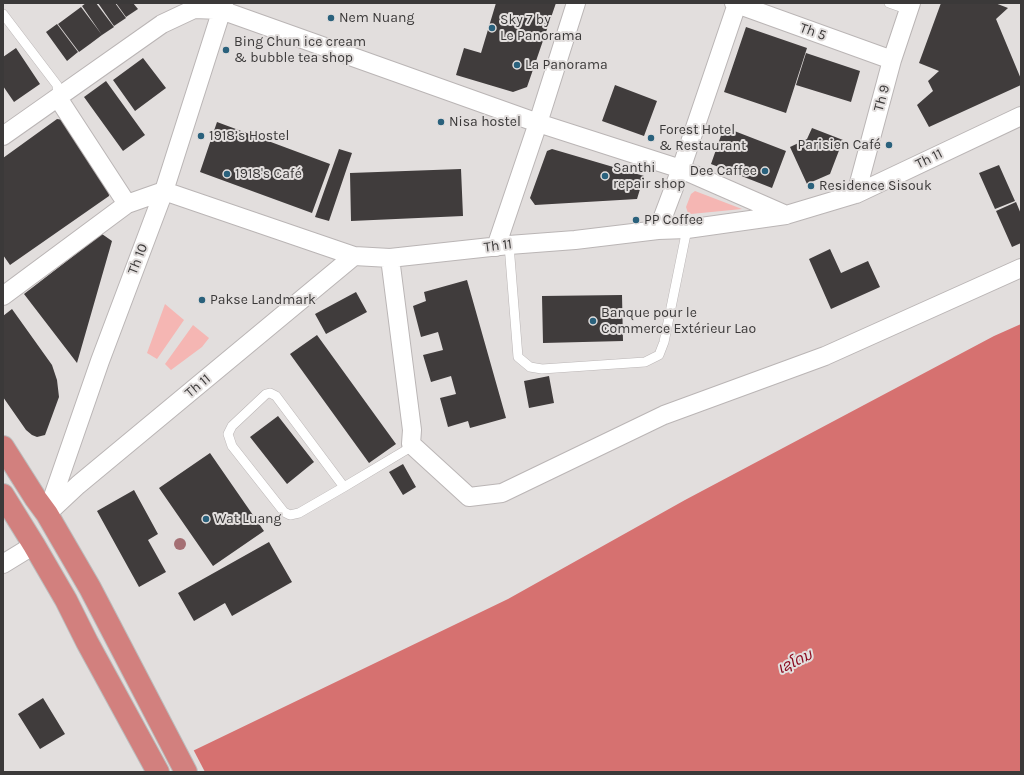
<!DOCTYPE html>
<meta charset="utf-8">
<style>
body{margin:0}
#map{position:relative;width:1024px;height:775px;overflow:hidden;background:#e2dedd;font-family:Karla,sans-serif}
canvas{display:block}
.frame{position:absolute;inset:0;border:4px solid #3b3939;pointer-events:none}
</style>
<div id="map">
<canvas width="1024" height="775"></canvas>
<div class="frame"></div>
</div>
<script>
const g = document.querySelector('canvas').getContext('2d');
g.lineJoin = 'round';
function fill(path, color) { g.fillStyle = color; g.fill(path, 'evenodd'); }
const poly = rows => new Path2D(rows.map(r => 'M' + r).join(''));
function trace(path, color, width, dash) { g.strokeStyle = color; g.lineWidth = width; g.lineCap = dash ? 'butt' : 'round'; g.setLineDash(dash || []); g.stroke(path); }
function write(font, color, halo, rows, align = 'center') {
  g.font = font + ' Karla,"Noto Sans Lao",sans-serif'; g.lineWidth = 4; g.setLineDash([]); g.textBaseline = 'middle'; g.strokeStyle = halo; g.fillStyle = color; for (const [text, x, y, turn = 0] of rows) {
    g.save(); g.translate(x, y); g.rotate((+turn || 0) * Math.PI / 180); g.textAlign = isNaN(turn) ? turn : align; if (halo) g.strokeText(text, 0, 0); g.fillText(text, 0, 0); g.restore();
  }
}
fill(poly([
 [695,191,742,209,691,214,688,213,686,207,691,194],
 [165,304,184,320,157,359,147,353],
 [193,325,209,338,202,347,171,370,165,364]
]), '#f5b6b3');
fill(poly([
 [1021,324,1021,772,149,772,508,599,685,500,994,336]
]), '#d67170');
fill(poly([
 [193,749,205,772,155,772,153,768]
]), '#e2dedd');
fill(poly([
 [86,3,96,3,114,27,102,35,82,6],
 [98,3,115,3,126,18,114,26],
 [116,3,133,3,138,9,126,17],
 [496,3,556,3,527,87,513,92,456,75,464,48,481,53],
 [941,3,995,3,1008,8,996,19,1021,79,1021,85,929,127,917,105,933,91,928,81,939,71,919,63],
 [81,7,102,35,90,44,86,38,90,44,79,52,58,24],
 [57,24,78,52,67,61,46,32],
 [746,27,807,48,786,113,724,92],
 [16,48,40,84,14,102,3,86,3,57],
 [806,53,860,71,851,102,796,85],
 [143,58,166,88,135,111,113,80],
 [106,81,145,135,123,151,84,97],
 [615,85,657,101,644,136,602,121],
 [57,119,64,120,108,182,109,196,10,265,3,255,3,158],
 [217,122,330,164,312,213,200,172],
 [724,127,786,151,772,188,711,164],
 [812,128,843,140,830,174,807,184,790,147,807,139],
 [339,149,352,153,329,221,315,217],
 [552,149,644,176,637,199,535,205,530,198,547,151],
 [999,165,1015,201,995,209,979,173],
 [461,169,463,216,351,221,350,173],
 [1016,202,1021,214,1021,243,1012,247,996,211],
 [102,234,112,241,77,363,24,294],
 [830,249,841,273,868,261,880,287,831,309,809,259],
 [467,280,506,418,470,428,468,421,448,427,440,398,456,394,451,376,431,382,423,355,443,350,438,332,421,337,413,306,426,301,424,292],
 [356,292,367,312,326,334,315,314],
 [622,295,623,341,543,343,542,296],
 [12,309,52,365,57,380,59,397,48,427,45,435,37,437,32,435,26,430,3,397,3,316],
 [317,335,396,444,369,463,290,354],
 [549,376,554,403,529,408,524,381],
 [278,416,314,462,287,484,250,437],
 [210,453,264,531,213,566,159,488],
 [403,464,416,487,403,495,389,472],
 [134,490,158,534,148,540,166,572,139,587,97,511],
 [269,542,292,582,232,616,225,603,194,621,178,593],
 [43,698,65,734,40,749,18,714]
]), '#403c3c');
const lane = poly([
 [889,3,909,10],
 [3,14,57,85,58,98],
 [509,245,518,357,530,367,542,369,645,362,659,355,664,342,687,229],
 [344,487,276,396,270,393,266,394,232,426,228,434,232,446,284,512,290,515,299,513,344,487,406,450,411,444]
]);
const street = poly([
 [734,3,892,60],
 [58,98,127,204],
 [3,136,162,24,194,9,221,10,538,123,681,169,786,215],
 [856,194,892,60,911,3],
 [658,230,681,169,737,4],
 [496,247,538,123,576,3],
 [390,258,412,430,411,444,469,497,502,493,664,415,825,356,1021,268],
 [3,296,127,204,164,191,354,256],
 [48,511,100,361,164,191,224,3],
 [47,514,78,485,354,256,390,258,509,245,575,240,658,230,687,229,786,215,856,194,1021,116],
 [3,564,34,545]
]);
const highway = poly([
 [3,447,36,499,47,514,90,588,186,772],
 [3,495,34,545,66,600,87,642,158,772]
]);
trace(lane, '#bab5b5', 10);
trace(street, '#bab5b5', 20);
trace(highway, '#bcbcbc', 24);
trace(lane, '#fff', 9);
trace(street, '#fff', 18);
trace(highway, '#d2807e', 22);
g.fillStyle = '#a46f73';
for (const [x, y] of [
 [180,544]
]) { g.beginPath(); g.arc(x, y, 6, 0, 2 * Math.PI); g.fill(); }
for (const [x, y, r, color] of [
 [331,18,4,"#2a617c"],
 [492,28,4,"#2a617c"],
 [226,50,4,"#2a617c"],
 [517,65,4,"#2a617c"],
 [441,122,4,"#2a617c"],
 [201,136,4,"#2a617c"],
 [651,138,4,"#2a617c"],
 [889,145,4,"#2a617c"],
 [765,171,4,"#2a617c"],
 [227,174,4,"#2a617c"],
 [605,176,4,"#2a617c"],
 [811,186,4,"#2a617c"],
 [636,220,4,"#2a617c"],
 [202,300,4,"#2a617c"],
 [593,321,4,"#2a617c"],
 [206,519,4,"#2a617c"]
]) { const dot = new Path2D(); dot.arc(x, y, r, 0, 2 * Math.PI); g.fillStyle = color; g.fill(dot); trace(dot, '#e2dedd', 1.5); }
write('14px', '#3b3939', '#e2dedd', [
 ["Nem Nuang",339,18],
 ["Sky 7 by",500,20],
 ["Le Panorama",500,36],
 ["Bing Chun ice cream",234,42],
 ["& bubble tea shop",234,58],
 ["La Panorama",525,65],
 ["Nisa hostel",449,122],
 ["Forest Hotel",659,130],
 ["& Restaurant",659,146],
 ["1918’s Hostel",209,136],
 ["Parisien Café",881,145,"right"],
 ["Santhi",613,168],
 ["repair shop",613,184],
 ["Dee Caffee",757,171,"right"],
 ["1918's Café",235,174],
 ["Residence Sisouk",819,186],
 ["PP Coffee",644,220],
 ["Pakse Landmark",210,300],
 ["Banque pour le",601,313],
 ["Commerce Extérieur Lao",601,329],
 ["Wat Luang",214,519]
], 'left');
write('14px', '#3b3939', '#e2dedd', [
 ["Th 5",813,32,20],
 ["Th 9",882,98,-75],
 ["Th 11",929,159,-26],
 ["Th 11",498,246,-7],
 ["Th 10",138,259,-69],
 ["Th 11",198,386,-40]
]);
write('italic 15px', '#89071d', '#e2dedd', [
 ["ເຊໂດນ",795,662,-26]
]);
</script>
